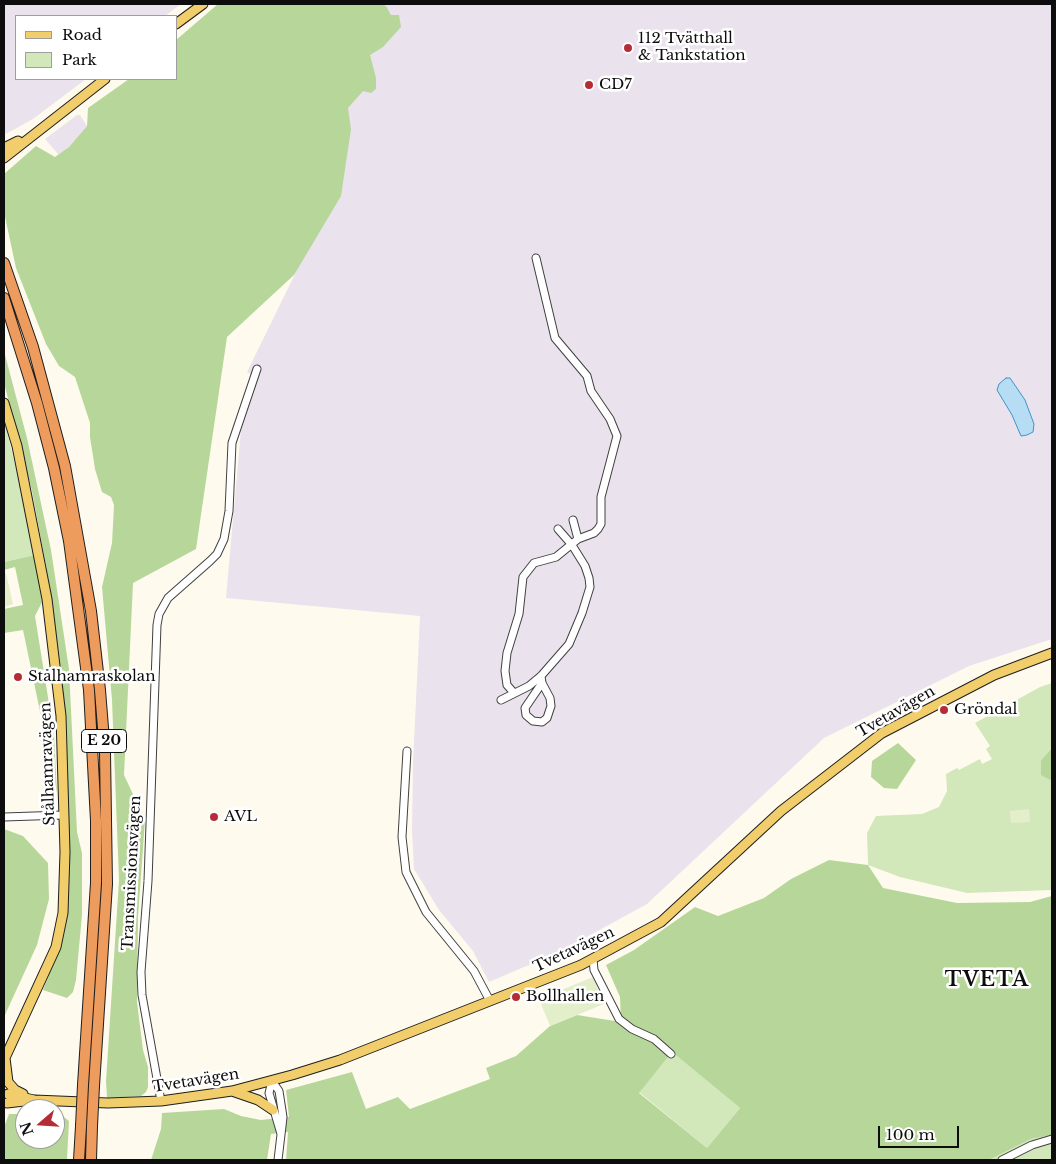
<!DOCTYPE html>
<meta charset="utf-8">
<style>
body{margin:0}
#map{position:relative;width:1056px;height:1164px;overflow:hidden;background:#fefbee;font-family:"Libre Baskerville",serif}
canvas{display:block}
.frame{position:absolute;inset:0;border:5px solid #0d0d0d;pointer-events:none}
.legend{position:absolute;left:15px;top:15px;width:162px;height:65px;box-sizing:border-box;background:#fff;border:1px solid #9e9e9e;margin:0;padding:6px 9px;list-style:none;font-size:15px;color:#0d0d0d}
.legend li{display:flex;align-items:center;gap:10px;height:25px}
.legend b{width:25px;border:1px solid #9e9e9e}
.north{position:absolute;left:15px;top:1099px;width:50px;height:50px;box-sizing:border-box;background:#fff;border:1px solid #9e9e9e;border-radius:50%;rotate:251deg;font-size:14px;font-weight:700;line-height:20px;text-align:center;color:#0d0d0d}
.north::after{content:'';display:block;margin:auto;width:18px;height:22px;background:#b62c36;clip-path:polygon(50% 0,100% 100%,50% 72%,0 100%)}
.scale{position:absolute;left:878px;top:1126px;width:81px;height:22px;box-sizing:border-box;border:2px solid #0d0d0d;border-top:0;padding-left:6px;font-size:15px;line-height:18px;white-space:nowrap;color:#0d0d0d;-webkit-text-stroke:4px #fff;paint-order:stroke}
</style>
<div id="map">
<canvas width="1056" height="1164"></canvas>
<div class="frame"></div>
<ul class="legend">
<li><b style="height:6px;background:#f1ce6b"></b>Road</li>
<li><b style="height:14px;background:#d2e7ba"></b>Park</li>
</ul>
<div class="north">N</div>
<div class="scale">100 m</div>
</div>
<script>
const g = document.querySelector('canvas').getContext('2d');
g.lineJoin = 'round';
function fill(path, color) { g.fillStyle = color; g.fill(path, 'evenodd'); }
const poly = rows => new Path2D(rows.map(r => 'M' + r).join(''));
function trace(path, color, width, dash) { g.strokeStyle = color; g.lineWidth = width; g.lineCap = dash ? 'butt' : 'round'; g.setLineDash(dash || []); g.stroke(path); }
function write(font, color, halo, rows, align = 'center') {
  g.font = font + ' "Libre Baskerville",serif'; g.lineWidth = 5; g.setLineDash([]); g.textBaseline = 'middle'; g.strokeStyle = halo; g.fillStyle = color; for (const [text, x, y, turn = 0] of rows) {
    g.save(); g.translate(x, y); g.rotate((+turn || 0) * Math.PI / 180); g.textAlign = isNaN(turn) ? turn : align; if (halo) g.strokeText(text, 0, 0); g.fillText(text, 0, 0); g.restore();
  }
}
fill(poly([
 [4,4,181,4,165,16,16,16,16,79,86,79,33,119,4,135],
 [347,4,1052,4,1052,639,969,666,824,738,647,904,559,952,489,982,473,951,439,910,414,869,412,831,413,763,420,616,226,598,241,429,258,378,247,372,295,274,318,133,355,100,359,85],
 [77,115,80,115,87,126,69,147,59,155,45,139]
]), '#eae2ec');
fill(poly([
 [4,420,20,484,35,555,4,562],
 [1052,683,1052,748,1041,760,1041,774,1052,781,1052,890,967,893,900,877,868,865,867,833,876,816,922,814,939,807,947,791,946,774,957,768,959,770,980,759,982,764,992,759,986,749,990,746,975,723,1040,687],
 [672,1052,740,1108,707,1148,639,1092],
 [1052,1135,1052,1160,989,1160,1031,1139]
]), '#d2e7ba');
fill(poly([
 [218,4,381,4,386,6,391,15,399,15,401,27,383,47,370,55,376,78,376,89,371,93,363,91,348,108,351,129,341,196,294,275,227,337,196,549,133,583,124,775,145,820,138,917,137,1002,143,1050,148,1067,148,1087,146,1092,141,1096,107,1098,106,1081,119,880,112,700,102,587,112,543,114,505,111,497,102,492,95,469,90,437,90,423,75,377,59,366,46,344,16,268,4,212,4,174,36,146,55,157,69,147,87,126,88,108,129,79,176,79,176,40],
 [4,351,27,438,51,550,69,669,77,832,82,853,82,915,76,980,73,992,67,998,43,990,60,947,68,852,64,715,61,672,52,599,32,491,4,383],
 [35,555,42,602,35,616,54,735,57,793,23,630,4,633,4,609,23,605,15,567,4,570,4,562],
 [898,743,916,760,897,789,884,788,871,777,872,761],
 [1052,748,1052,781,1041,775,1041,760],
 [4,829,23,836,48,863,49,899,37,945,4,1017],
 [829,860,868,865,883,888,957,903,1030,902,1052,896,1052,1135,1031,1139,989,1160,286,1160,288,1132,271,1134,267,1160,151,1160,161,1129,162,1113,224,1109,241,1116,261,1120,289,1117,286,1090,352,1072,366,1109,398,1097,410,1109,490,1079,486,1068,516,1056,550,1026,577,1015,621,1022,620,997,606,965,634,950,695,907,718,916,764,898,791,879],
 [672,1052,740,1108,707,1148,639,1093],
 [9,1114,25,1114,25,1139,55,1139,55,1114,60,1114,69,1121,67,1160,4,1160,4,1127]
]), '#b7d79a');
fill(poly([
 [6,573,13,604,4,607,4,574],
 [1029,809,1030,822,1011,823,1010,811],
 [593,977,604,1004,550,1026,539,999]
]), '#e3efcb');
const water = poly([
 [1006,378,1010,378,1025,400,1034,424,1033,432,1027,435,1021,436,1012,415,997,390,999,384,1006,378]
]);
fill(water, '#b6ddf3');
trace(water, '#4094c6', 1);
const minor = poly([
 [573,520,578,539],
 [541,676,542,683,550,698,551,706,547,718,542,722,533,721,526,715,525,708,542,683],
 [514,693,507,685,505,671,507,653,519,614,523,577,534,563,556,557,578,539,594,533,598,529,601,524,601,497,617,436,610,419,591,391,587,376,555,338,536,258],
 [501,700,529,686,541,676,569,644,582,613,590,587,589,578,585,566,572,545,558,529],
 [407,751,402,837,406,872,426,912,474,971,490,1001],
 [4,817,64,815],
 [593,959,594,970,619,1019,632,1029,654,1039,671,1054],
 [161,1101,142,995,141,972,148,881,157,625,159,614,168,598,210,561,217,554,224,539,229,511,232,443,257,369],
 [278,1160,282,1126,283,1117,279,1091,272,1081,269,1093,281,1134],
 [1002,1160,1032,1145,1052,1139]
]);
const major = poly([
 [176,24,203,4],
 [4,148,18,141],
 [4,158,105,79],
 [4,403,17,446,47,599,61,716,65,852,63,913,56,947,4,1060],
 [5,1058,8,1082,15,1090,23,1094],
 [232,1091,258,1100,273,1110],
 [8,1094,34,1100,108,1103,161,1101,232,1091,292,1075,340,1060,581,965,661,922,781,811,882,733,994,675,1052,653],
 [7,1103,24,1101]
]);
const highway = poly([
 [4,263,33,347,65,466,91,611,100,690,105,753,107,884,94,1086],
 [4,298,37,403,54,468,69,541,89,690,96,821,96,883,83,1085],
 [79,1160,81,1126],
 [91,1160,92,1126]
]);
trace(minor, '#404040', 9);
trace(major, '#1e1e1e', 11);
trace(highway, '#1e1e1e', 12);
trace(minor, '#fff', 7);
trace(major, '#f1ce6b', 9);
trace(highway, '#ed9c5e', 10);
const highwayBridge = poly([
 [81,1126,83,1085],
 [92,1126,94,1086]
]);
trace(highwayBridge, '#1e1e1e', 12, []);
trace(highwayBridge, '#ed9c5e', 10);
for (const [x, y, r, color] of [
 [628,48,5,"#b62c36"],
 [589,85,5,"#b62c36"],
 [18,677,5,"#b62c36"],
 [944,710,5,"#b62c36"],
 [214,817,5,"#b62c36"],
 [516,997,5,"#b62c36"]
]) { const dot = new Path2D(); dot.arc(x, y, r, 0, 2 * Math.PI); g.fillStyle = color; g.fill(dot); trace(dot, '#fff', 2); }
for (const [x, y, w] of [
 [104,741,45]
]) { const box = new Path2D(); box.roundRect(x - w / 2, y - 11.5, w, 23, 4); g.fillStyle = '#fff'; g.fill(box); trace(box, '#0d0d0d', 1); }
write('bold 14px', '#0d0d0d', null, [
 ["E 20",104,741]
]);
write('15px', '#0d0d0d', '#fff', [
 ["112 Tvätthall",638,39],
 ["& Tankstation",638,56],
 ["CD7",599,85],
 ["Stålhamraskolan",28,677],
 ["Gröndal",954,710],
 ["AVL",224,817],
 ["Bollhallen",526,997]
], 'left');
write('15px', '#0d0d0d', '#fff', [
 ["Tvetavägen",896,712,-30],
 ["Stålhamravägen",48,764,-92],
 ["Transmissionsvägen",132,873,-87],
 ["Tvetavägen",574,950,-25],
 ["Tvetavägen",196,1081,-9]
]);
g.letterSpacing = '1px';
write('bold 20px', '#0d0d0d', '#fff', [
 ["TVETA",987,980]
]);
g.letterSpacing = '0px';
</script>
